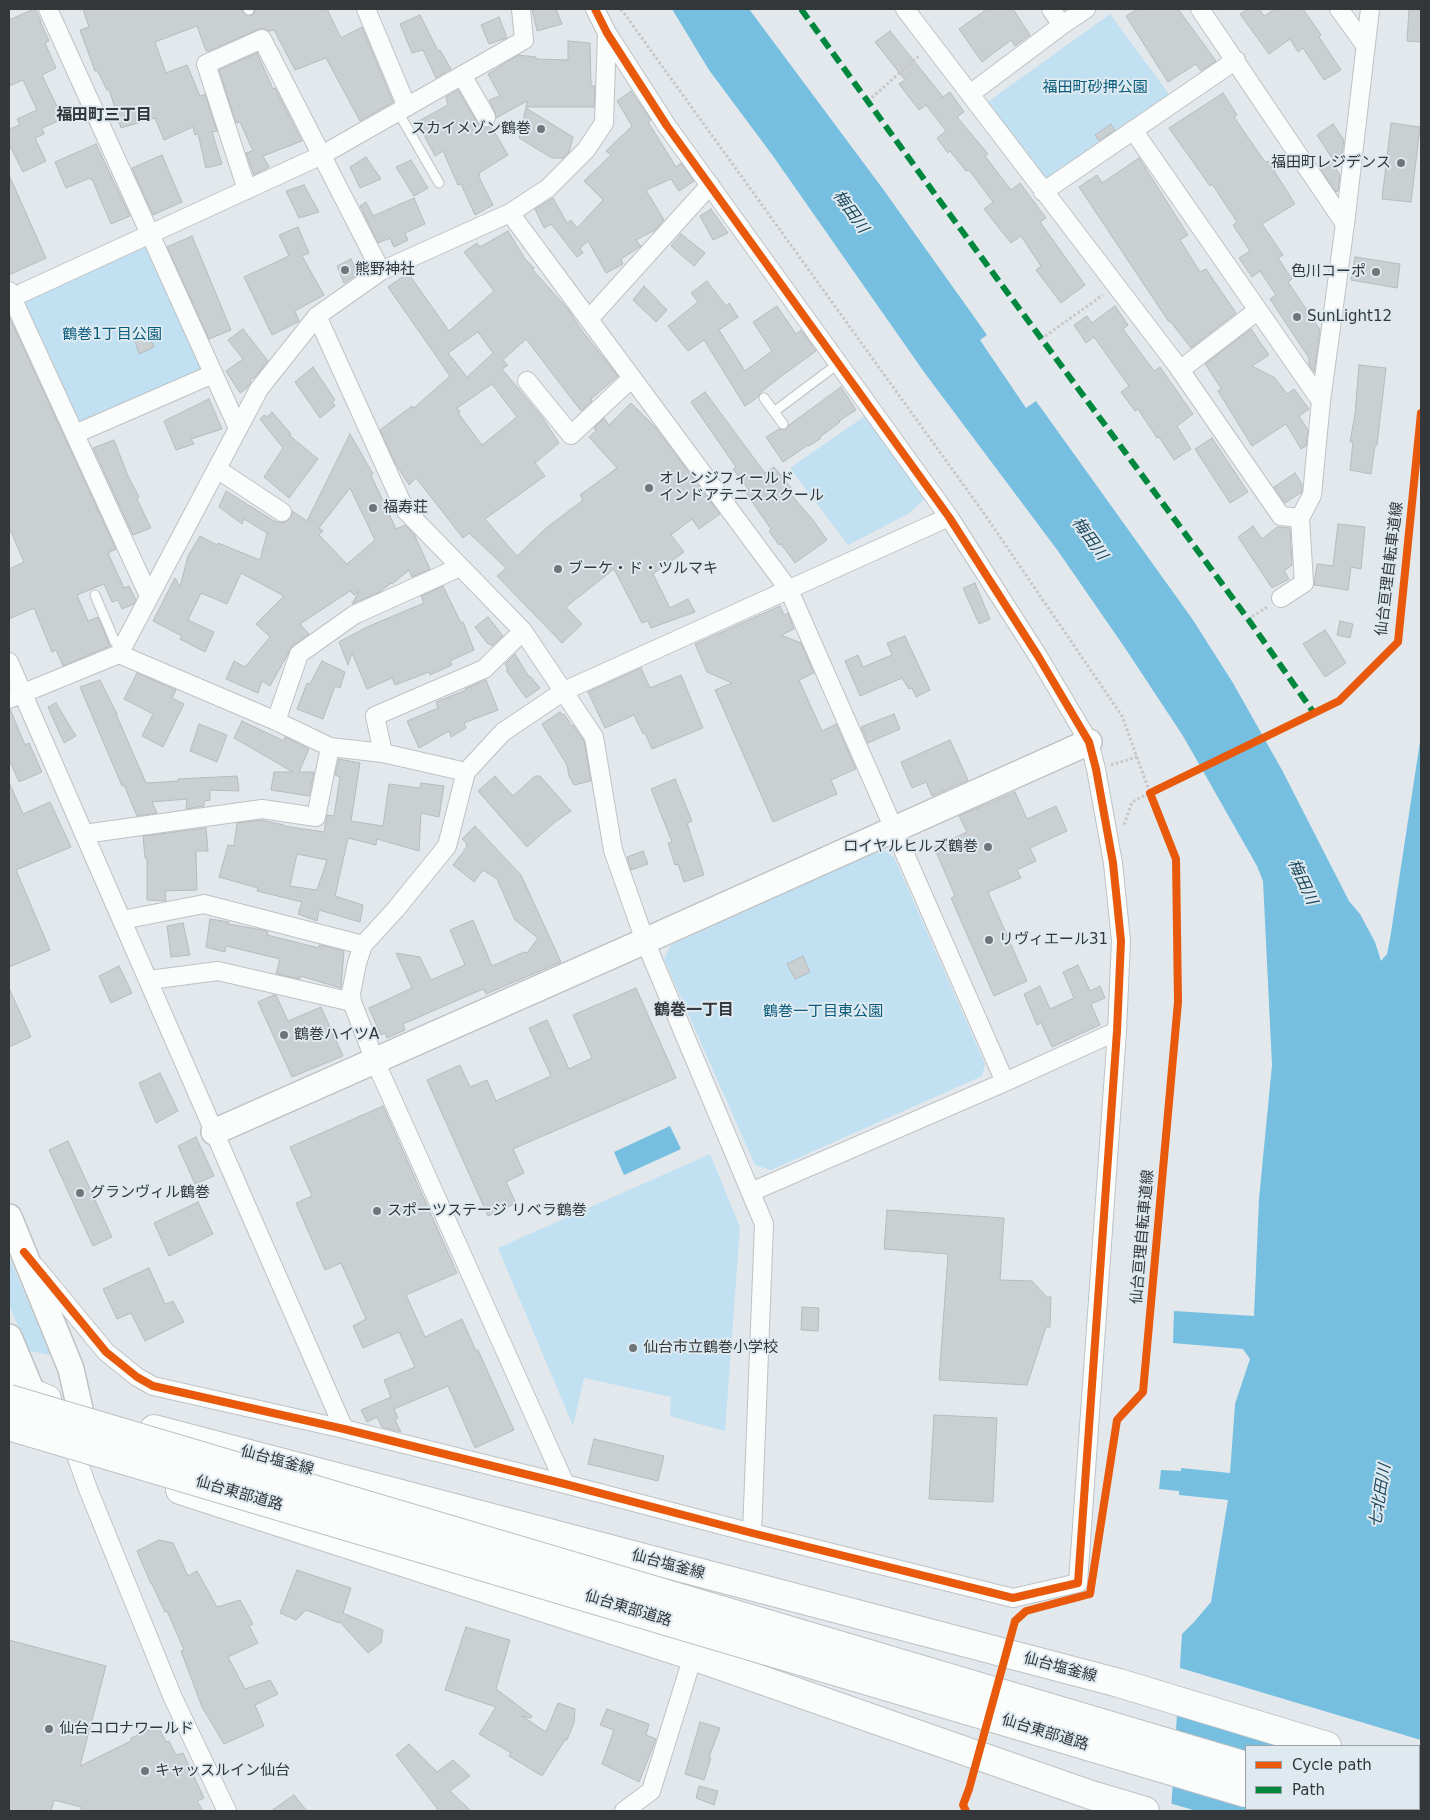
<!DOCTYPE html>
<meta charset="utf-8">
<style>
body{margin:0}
#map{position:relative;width:1430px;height:1820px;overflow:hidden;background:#e2e8ec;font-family:"DejaVu Sans",sans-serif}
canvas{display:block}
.frame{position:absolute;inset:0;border:10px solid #333739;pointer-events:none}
.legend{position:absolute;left:1245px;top:1745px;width:175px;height:65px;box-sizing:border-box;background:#dee9f0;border:1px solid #9aa2a7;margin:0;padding:6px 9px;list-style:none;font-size:15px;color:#333739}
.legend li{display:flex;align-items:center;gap:10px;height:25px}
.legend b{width:25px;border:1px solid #9aa2a7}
</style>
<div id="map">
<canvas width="1430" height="1820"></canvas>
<div class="frame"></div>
<ul class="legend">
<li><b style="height:6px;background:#e8590c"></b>Cycle path</li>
<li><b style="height:6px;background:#00873e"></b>Path</li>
</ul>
</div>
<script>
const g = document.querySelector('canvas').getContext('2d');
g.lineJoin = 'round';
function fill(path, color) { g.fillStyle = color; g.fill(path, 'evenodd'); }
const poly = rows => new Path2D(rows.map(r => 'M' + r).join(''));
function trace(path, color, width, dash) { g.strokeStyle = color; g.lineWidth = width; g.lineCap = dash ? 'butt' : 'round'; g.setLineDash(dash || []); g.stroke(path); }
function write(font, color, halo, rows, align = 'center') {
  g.font = font + ' "DejaVu Sans","Noto Sans JP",sans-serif'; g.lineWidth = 4; g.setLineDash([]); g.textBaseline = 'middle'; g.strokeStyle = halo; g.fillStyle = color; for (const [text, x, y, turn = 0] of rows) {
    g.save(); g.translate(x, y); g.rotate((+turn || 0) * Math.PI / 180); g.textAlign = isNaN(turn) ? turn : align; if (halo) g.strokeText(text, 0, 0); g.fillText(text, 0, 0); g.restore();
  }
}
fill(poly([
 [1110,14,1171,97,1045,184,985,104],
 [150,234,213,374,75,434,12,298],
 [865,416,925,499,908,514,848,545,790,468],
 [882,849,894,857,985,1064,982,1076,771,1170,755,1165,664,959,671,945],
 [710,1154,740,1227,725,1431,670,1416,671,1397,584,1378,573,1426,498,1248],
 [9,1257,51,1355,29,1351,9,1305]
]), '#c1e1f2');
fill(poly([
 [672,9,749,9,883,189,987,335,980,340,1026,408,1036,401,1193,620,1233,683,1282,770,1349,901,1360,914,1375,942,1381,961,1387,954,1390,939,1421,735,1421,1811,1171,1811,1182,1634,1194,1622,1211,1602,1228,1500,1179,1495,1179,1491,1159,1489,1161,1470,1181,1471,1181,1468,1230,1473,1235,1404,1250,1359,1243,1349,1173,1343,1174,1311,1254,1316,1259,1199,1272,1065,1263,881,1257,866,1183,736,1125,648,1058,551,924,372,773,156,709,70],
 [1246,1746,1419,1746,1419,1809,1246,1809],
 [670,1126,681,1149,624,1175,614,1152]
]), '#77bfe1');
fill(poly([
 [1177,1667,1421,1740,1421,1787,1419,1786,1419,1746,1283,1746,1174,1715],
 [1169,1803,1197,1811,1168,1811]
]), '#e2e8ec');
const building = poly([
 [34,9,35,9,41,21,40,21,49,41,45,43,56,68,42,75,63,119,42,128,44,134,35,138,46,161,23,172,9,144,9,129,20,125,17,119,37,110,23,80,9,86,9,20,34,9],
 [83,9,242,9,244,13,248,16,254,14,255,9,327,9,341,38,362,27,393,102,360,121,326,58,295,70,274,30,269,31,262,28,209,51,206,51,197,26,155,42,166,73,187,65,200,96,205,94,217,131,212,132,222,164,206,168,198,134,195,135,193,127,164,140,155,118,121,128,109,89,107,90,97,70,95,71,80,30,89,27,83,9],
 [532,9,556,9,562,24,537,31,532,9],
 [987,9,1013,9,1030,35,1015,46,1011,40,982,62,959,29,987,9],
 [1138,9,1178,9,1216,61,1201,71,1196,64,1168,82,1126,16,1138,9],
 [1248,9,1259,9,1264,16,1275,9,1303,9,1321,35,1319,37,1341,70,1324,80,1303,48,1298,52,1290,39,1269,54,1240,14,1248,9],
 [1409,9,1421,9,1421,42,1407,41,1409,9],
 [420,15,438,51,440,50,451,69,436,78,423,50,412,53,400,24,420,15],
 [499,17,507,38,489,44,481,25,499,17],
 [890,31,943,97,950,92,964,112,957,117,988,154,985,156,1011,190,1020,183,1046,218,1040,222,1085,285,1061,303,1036,270,1041,266,1021,236,1011,243,984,209,993,202,969,170,966,171,950,151,948,153,937,138,946,131,926,105,919,110,899,84,905,80,875,42,890,31],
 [568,41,590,43,591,86,595,86,594,107,526,107,527,101,496,118,495,112,489,100,500,96,488,74,518,55,536,57,536,59,568,60,568,41],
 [257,53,273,89,275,88,302,141,263,156,269,167,254,175,246,153,253,151,240,122,236,123,219,70,257,53],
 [458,90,477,122,481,126,491,126,508,155,479,173,480,175,478,175,493,205,475,215,461,184,458,185,443,151,435,156,417,122,448,105,446,97,458,90],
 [631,91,651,120,648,122,676,167,681,163,694,181,679,191,671,179,646,190,664,220,655,230,636,240,641,246,621,259,623,264,606,273,588,241,580,248,583,253,577,257,551,224,544,228,535,209,553,198,567,223,571,220,577,228,603,200,584,181,611,155,606,151,632,126,617,101,631,91],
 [1223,93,1237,115,1234,117,1265,162,1268,161,1295,204,1262,224,1283,255,1278,258,1292,279,1288,282,1320,330,1314,372,1309,365,1309,358,1270,299,1276,295,1260,271,1252,277,1239,258,1250,251,1233,225,1237,222,1212,184,1210,186,1169,128,1223,93],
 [526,108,573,137,569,152,563,158,552,158,519,138,526,108],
 [1391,123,1420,127,1411,202,1382,199,1391,123],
 [1111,124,1115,130,1099,141,1095,135,1111,124],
 [1333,124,1344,140,1342,154,1333,160,1317,135,1333,124],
 [96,144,130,216,111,224,92,179,91,180,90,178,66,188,55,162,96,144],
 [162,155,182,202,153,215,132,168,162,155],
 [366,157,381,179,360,188,350,167,366,157],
 [1139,158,1188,235,1180,240,1200,272,1206,269,1236,313,1191,348,1170,321,1169,322,1079,187,1097,175,1102,183,1139,158],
 [411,160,428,188,414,196,396,167,411,160],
 [1331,161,1340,175,1338,191,1336,192,1321,170,1322,167,1331,161],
 [9,175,46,258,9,275,9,175],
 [304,185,319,212,299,218,286,191,304,185],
 [414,198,425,224,405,233,408,240,394,247,390,238,378,243,360,206,366,202,373,216,414,198],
 [711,209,728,233,713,240,700,216,711,209],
 [298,227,309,253,302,256,324,295,295,311,299,321,298,322,272,335,244,277,289,256,279,235,298,227],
 [508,231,525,259,534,268,532,269,567,308,583,332,618,376,591,399,592,401,581,411,526,339,503,360,508,365,502,369,542,417,559,443,535,463,545,476,485,519,517,556,545,529,583,500,580,495,617,468,589,437,596,431,594,428,604,418,609,425,631,403,655,427,720,514,699,529,692,519,671,535,684,552,653,574,670,608,688,599,695,612,651,628,648,621,642,623,614,569,566,607,582,624,562,643,497,576,506,568,469,533,463,538,416,478,409,485,394,461,380,430,412,406,414,408,450,376,388,287,408,273,449,331,494,291,464,252,477,243,480,247,508,231],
 [478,332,493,353,467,377,448,353,478,332],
 [492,384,517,417,482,445,458,413,460,412,457,408,492,384],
 [681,234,705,253,694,266,671,246,681,234],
 [192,236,231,330,209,339,167,247,192,236],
 [1355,257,1400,264,1397,288,1351,280,1355,257],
 [351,259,358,274,344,283,337,266,351,259],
 [707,281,726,306,729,303,738,317,719,330,745,371,772,351,753,322,777,306,796,334,801,330,816,351,779,378,760,393,758,397,745,406,704,340,688,351,668,326,698,302,691,293,707,281],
 [644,286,667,310,656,322,633,300,644,286],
 [1115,306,1128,325,1123,329,1154,371,1160,367,1193,414,1177,426,1191,449,1174,460,1159,437,1157,438,1138,409,1135,411,1121,392,1129,386,1094,337,1086,343,1074,325,1087,316,1092,323,1115,306],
 [9,316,116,549,108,553,124,588,129,586,136,600,134,604,122,609,118,600,112,602,104,584,77,595,88,621,98,617,110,646,63,666,56,650,52,652,34,608,9,619,9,569,24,562,9,527,9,316],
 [243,329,268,361,255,377,250,380,251,382,247,388,240,393,226,371,243,359,228,340,243,329],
 [1251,329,1269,355,1252,366,1275,378,1287,394,1294,389,1309,409,1299,416,1308,430,1306,446,1301,449,1286,424,1252,446,1218,391,1221,388,1205,364,1251,329],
 [147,332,154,347,139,354,134,337,147,332],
 [1359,365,1386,368,1377,445,1375,445,1371,474,1350,470,1353,442,1350,442,1355,414,1359,365],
 [313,367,335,400,332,402,335,406,320,418,295,382,313,367],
 [841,387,856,410,839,421,840,422,820,437,821,438,809,446,808,445,783,462,766,437,779,429,786,429,789,425,841,387],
 [705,392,765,473,774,467,792,489,788,491,813,520,827,540,795,563,781,544,779,545,769,531,771,529,746,493,749,490,733,469,736,467,691,402,705,392],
 [209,399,222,429,191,439,194,444,176,450,164,421,209,399],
 [272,412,291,434,289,435,318,459,289,498,264,477,283,448,260,419,264,415,267,417,272,412],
 [350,434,373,474,371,475,396,529,405,525,414,534,430,569,412,577,409,570,392,584,391,583,380,592,352,604,359,591,354,595,350,591,300,624,309,634,295,644,294,643,270,686,262,681,258,693,226,679,234,661,245,667,270,637,256,624,284,596,241,573,227,604,201,593,188,620,214,632,205,652,180,639,182,636,153,621,175,578,180,587,188,556,200,536,217,545,218,543,260,560,267,533,244,519,242,524,219,507,226,491,274,521,282,523,287,521,291,517,292,511,307,521,350,434],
 [350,488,375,540,347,564,319,535,323,531,319,528,350,488],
 [1212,438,1248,492,1230,503,1195,449,1212,438],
 [114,440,128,476,139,497,137,499,151,528,133,535,93,448,114,440],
 [1295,473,1302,484,1302,492,1285,503,1274,487,1295,473],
 [1338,524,1365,527,1361,569,1351,567,1348,590,1314,585,1317,564,1333,566,1338,524],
 [1253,526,1262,539,1277,527,1290,528,1292,565,1284,571,1289,579,1272,588,1238,537,1253,526],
 [975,583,990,619,979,624,963,588,975,583],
 [443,586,461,623,463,622,474,650,450,661,452,665,430,675,429,672,395,685,392,678,367,689,352,653,348,665,339,642,367,627,424,603,421,596,443,586],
 [780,606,784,615,788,613,794,629,781,635,801,643,814,673,799,680,822,731,836,724,856,769,831,780,837,794,773,822,715,690,732,683,707,672,695,644,780,606],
 [488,617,503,636,492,646,490,644,488,644,475,627,488,617],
 [1340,621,1353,624,1350,638,1337,635,1340,621],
 [1325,630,1346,663,1325,677,1303,644,1325,630],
 [905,636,930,690,916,697,912,688,909,689,902,678,860,696,845,661,858,655,863,667,892,655,887,643,905,636],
 [515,654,529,677,530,676,540,688,526,698,506,670,508,669,505,664,515,654],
 [322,661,345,672,340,688,335,686,323,719,297,709,307,683,310,684,322,661],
 [641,668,650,688,681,675,703,728,652,749,645,733,643,734,634,715,605,728,588,692,641,668],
 [137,673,176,690,172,698,184,704,163,747,142,736,153,714,124,699,137,673],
 [100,680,117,714,116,714,146,783,178,781,178,779,237,776,239,791,210,790,210,800,204,801,204,806,186,809,187,799,152,802,157,813,137,816,124,785,122,786,80,687,100,680],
 [486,680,498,710,464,723,466,728,451,737,449,731,419,748,407,721,438,708,436,702,466,690,465,689,486,680],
 [56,703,76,736,64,743,48,707,56,703],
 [9,709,10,709,25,745,29,743,42,772,19,782,9,759,9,709],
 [560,712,562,715,564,714,572,726,573,725,584,741,591,781,574,785,569,776,567,765,542,724,560,712],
 [894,714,900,729,868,743,861,727,894,714],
 [242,721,284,741,285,737,309,749,299,772,314,772,309,796,271,790,274,772,293,772,234,738,242,721],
 [199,724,227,735,217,762,190,751,199,724],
 [950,740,968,780,932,796,926,782,912,788,901,762,950,740],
 [339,759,360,763,351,821,383,826,389,784,420,788,421,783,444,786,439,817,421,813,419,851,377,839,376,845,348,838,335,896,363,905,360,922,319,910,317,921,298,914,302,902,257,891,258,888,219,877,228,845,234,846,237,823,261,820,284,825,284,826,324,832,327,815,334,816,340,777,335,775,339,759],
 [297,854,327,860,317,890,290,886,297,854],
 [495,776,513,796,535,776,540,776,571,811,554,823,527,847,478,791,495,776],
 [675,779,692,821,687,823,704,875,684,882,678,864,675,865,668,843,672,842,651,789,675,779],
 [9,782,23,814,50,802,71,847,16,870,50,950,9,967,9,782],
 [1015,792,1027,819,1056,806,1067,831,1030,848,1036,861,1017,870,1021,878,988,892,1027,981,994,996,951,898,955,896,934,847,967,832,959,816,1015,792],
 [475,826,521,875,561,962,486,994,483,989,403,1024,405,1030,387,1038,385,1033,381,1035,369,1008,412,988,396,953,420,957,431,980,465,965,450,930,473,920,492,966,524,952,527,953,538,938,515,920,497,879,483,870,474,882,453,865,467,847,466,845,467,844,462,839,475,826],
 [206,828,208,851,196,851,197,890,165,891,166,901,147,900,147,858,145,858,143,836,206,828],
 [643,851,648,864,631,870,627,857,643,851],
 [210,919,229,922,228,924,268,931,267,935,319,948,319,945,344,951,341,988,300,976,300,979,276,974,280,959,226,946,225,952,206,947,210,919],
 [183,923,190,955,171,957,167,926,183,923],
 [803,956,810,972,795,979,787,964,803,956],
 [1078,965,1090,991,1100,986,1105,998,1091,1004,1100,1025,1052,1047,1041,1023,1037,1025,1024,994,1040,986,1050,1009,1074,998,1063,972,1078,965],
 [119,966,132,993,111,1003,99,976,119,966],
 [9,988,31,1037,9,1047,9,988],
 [636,988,676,1078,513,1149,524,1173,506,1182,516,1203,488,1216,427,1080,460,1065,470,1087,487,1080,496,1101,551,1076,529,1028,547,1020,569,1069,592,1058,573,1015,636,988],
 [274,995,276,995,288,1021,321,1007,343,1056,292,1077,258,1002,274,995],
 [160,1073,178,1111,156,1123,139,1083,160,1073],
 [383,1106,457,1273,406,1295,425,1337,462,1319,476,1351,478,1350,514,1430,475,1448,448,1386,394,1409,398,1418,395,1420,401,1432,382,1427,377,1417,367,1422,361,1410,391,1397,384,1380,415,1367,399,1332,363,1348,353,1326,366,1319,341,1263,325,1270,296,1203,312,1196,290,1147,383,1106],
 [196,1137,214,1176,195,1184,178,1146,196,1137],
 [68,1141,112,1237,93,1246,49,1150,68,1141],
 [198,1202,213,1234,169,1256,154,1223,198,1202],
 [887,1210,1004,1218,1000,1280,1032,1281,1047,1297,1051,1297,1050,1327,1046,1327,1027,1385,939,1380,948,1254,884,1249,887,1210],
 [149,1268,165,1304,173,1301,184,1322,145,1341,131,1313,117,1319,103,1289,149,1268],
 [802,1307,819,1308,818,1331,801,1330,802,1307],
 [934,1415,997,1418,993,1502,929,1499,934,1415],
 [594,1439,664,1456,658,1481,588,1464,594,1439],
 [159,1540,173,1543,188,1576,197,1571,217,1607,240,1600,253,1624,249,1626,258,1643,228,1657,245,1689,270,1680,278,1694,255,1705,264,1726,224,1744,202,1707,181,1651,184,1650,167,1611,165,1612,152,1584,151,1584,137,1551,159,1540],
 [297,1570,351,1588,343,1613,383,1630,381,1643,368,1653,339,1621,339,1623,306,1610,296,1620,280,1613,297,1570],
 [466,1627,510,1640,496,1689,532,1716,531,1718,522,1716,546,1732,558,1703,575,1709,574,1723,567,1740,565,1740,542,1776,509,1756,511,1753,479,1734,496,1707,445,1690,466,1627],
 [9,1640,106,1666,80,1766,131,1741,131,1738,158,1726,166,1742,169,1741,176,1755,183,1753,204,1798,197,1801,203,1811,81,1811,81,1807,54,1800,51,1811,9,1811,9,1640],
 [607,1709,649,1724,646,1735,656,1739,639,1782,602,1764,614,1730,600,1725,607,1709],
 [700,1722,720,1728,709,1757,711,1758,704,1780,685,1774,700,1722],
 [409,1744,437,1772,453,1760,470,1776,450,1791,471,1811,439,1811,396,1755,409,1744],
 [699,1786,718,1791,714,1805,696,1798,699,1786],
 [294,1795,307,1811,271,1811,294,1795]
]);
fill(building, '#cacfd2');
trace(building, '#b7bbbe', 1);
const lane = poly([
 [248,9,249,10],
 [398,112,439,183],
 [764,398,783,424],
 [775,411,839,363],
 [95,595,115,642,123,647]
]);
const street = poly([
 [48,9,238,428],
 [366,9,407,107],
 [905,9,1176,364,1281,516,1300,518,1312,495,1321,401,1345,224,1370,9],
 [1051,9,1062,25],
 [1200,9,1345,224],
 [1339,9,1365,45],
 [462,75,486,117],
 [970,94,1062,25,1086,9],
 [1133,130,1321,401],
 [247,190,206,64,262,39,381,271],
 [1043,192,1236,60],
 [510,213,789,590,1005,1082],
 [9,291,149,596],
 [9,299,322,155,524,40,521,9],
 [317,316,405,510,523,631,594,737,613,850,645,941,764,1224,752,1533],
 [589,319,710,185],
 [1180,370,1258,310],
 [527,381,571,435,632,378],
 [75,434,213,374],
 [217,469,282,512],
 [1281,598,1304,583,1300,518],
 [119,654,276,721,330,747,383,753,466,772],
 [9,662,344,1429],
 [9,699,119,654,259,389,317,316,381,271,510,213,548,188,586,150,604,123,607,33],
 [276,721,299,654,354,615,460,567],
 [383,753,375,716,484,669,523,631],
 [84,834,262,809,316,817,330,747],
 [122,920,204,904,363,945],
 [149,980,218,971,352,1002],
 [751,1192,1005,1082,1117,1031],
 [35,1266,106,1352,137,1377,153,1386,344,1429,565,1484,752,1533,1013,1598,1078,1583,1117,1031,1121,941,1113,863,1096,769,1089,742,1038,656,949,517,667,126,607,33,595,9],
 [77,1458,88,1489,173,1698,227,1811],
 [565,1484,375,1061,352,1002,351,993,357,963,363,945,396,909,447,846,466,772,503,732,564,691,949,517],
 [624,1811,651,1791,693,1656]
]);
const secondary = poly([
 [214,1132,645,941,1089,742],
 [9,1217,71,1369,80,1409,78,1440],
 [9,1337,33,1394,42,1406]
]);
const primary = poly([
 [9,1385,47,1399],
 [154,1429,1119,1683,1327,1746],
 [180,1490,693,1656,1091,1795,1145,1811],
 [1419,1774,1421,1775]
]);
const highway = poly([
 [1299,1809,1308,1811],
 [1390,1809,1399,1811]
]);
trace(lane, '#bec2c5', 11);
trace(street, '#bec2c5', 20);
trace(secondary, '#bec2c5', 28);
trace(primary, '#bec2c5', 30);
trace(highway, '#bec2c5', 30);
trace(poly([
 [621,9,983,512,1122,716,1150,793,1132,802,1124,825],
 [868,101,920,55],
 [1041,339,1103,295],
 [1248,619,1269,606],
 [1111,765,1137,757]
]), '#c5c7c9', 3, [2.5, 2.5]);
trace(lane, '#fbfcfc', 9);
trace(street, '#fbfcfc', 18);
trace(secondary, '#fbfcfc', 25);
trace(primary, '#fbfcfc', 28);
trace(highway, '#fbfcfc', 28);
const highwayBridge = poly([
 [9,1399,1246,1766],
 [9,1426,1246,1793]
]);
trace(highwayBridge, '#bec2c5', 30, []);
trace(highwayBridge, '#fbfcfc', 28);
trace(poly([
 [801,9,937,197,1248,619,1314,713]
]), '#00873e', 6, [12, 6]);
trace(poly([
 [24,1252,106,1352,137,1377,153,1386,344,1429,565,1484,752,1533,1013,1598,1078,1583,1117,1031,1121,941,1113,863,1096,769,1089,742,1038,656,949,517,667,126,607,33,595,9],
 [966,1811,963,1805,969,1789,1015,1621,1026,1611,1090,1594,1117,1420,1143,1392,1178,1002,1176,859,1150,793,1339,701,1398,642,1421,413]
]), '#e8590c', 8);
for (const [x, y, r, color] of [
 [541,129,5,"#707578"],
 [1401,163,5,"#707578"],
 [345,270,5,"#707578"],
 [1376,272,5,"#707578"],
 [1297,317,5,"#707578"],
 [649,488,5,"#707578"],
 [373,508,5,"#707578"],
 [558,569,5,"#707578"],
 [988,847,5,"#707578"],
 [989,940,5,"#707578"],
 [284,1035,5,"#707578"],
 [80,1193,5,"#707578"],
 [377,1211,5,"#707578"],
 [633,1348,5,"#707578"],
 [49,1729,5,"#707578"],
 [145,1771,5,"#707578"]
]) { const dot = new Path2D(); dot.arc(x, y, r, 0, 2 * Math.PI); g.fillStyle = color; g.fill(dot); trace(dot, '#dee9f0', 2); }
write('15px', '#095c7b', '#dee9f0', [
 ["福田町砂押公園",1095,88],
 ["鶴巻1丁目公園",112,335],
 ["鶴巻一丁目東公園",823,1012]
]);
write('15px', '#333739', '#dee9f0', [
 ["スカイメゾン鶴巻",531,129,"right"],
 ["福田町レジデンス",1391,163,"right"],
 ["熊野神社",355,270],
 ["色川コーポ",1366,272,"right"],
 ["SunLight12",1307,317],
 ["オレンジフィールド",659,479],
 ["インドアテニススクール",659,496],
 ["福寿荘",383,508],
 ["ブーケ・ド・ツルマキ",568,569],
 ["ロイヤルヒルズ鶴巻",978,847,"right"],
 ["リヴィエール31",999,940],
 ["鶴巻ハイツA",294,1035],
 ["グランヴィル鶴巻",90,1193],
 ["スポーツステージ リベラ鶴巻",387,1211],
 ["仙台市立鶴巻小学校",643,1348],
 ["仙台コロナワールド",59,1729],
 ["キャッスルイン仙台",155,1771]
], 'left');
write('15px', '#333739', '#dee9f0', [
 ["仙台亘理自転車道線",1390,569,-83],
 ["仙台亘理自転車道線",1143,1237,-85],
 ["仙台塩釜線",277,1461,15],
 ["仙台東部道路",239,1494,16],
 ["仙台塩釜線",668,1565,15],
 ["仙台東部道路",628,1609,17],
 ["仙台塩釜線",1060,1668,15],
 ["仙台東部道路",1045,1733,17]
]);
write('bold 16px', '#333739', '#dee9f0', [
 ["福田町三丁目",104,116],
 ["鶴巻一丁目",694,1011]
]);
write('italic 16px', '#1f4a5e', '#dee9f0', [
 ["梅田川",850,212,54],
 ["梅田川",1089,539,54],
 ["梅田川",1302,882,65],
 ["七北田川",1381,1496,-81]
]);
</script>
